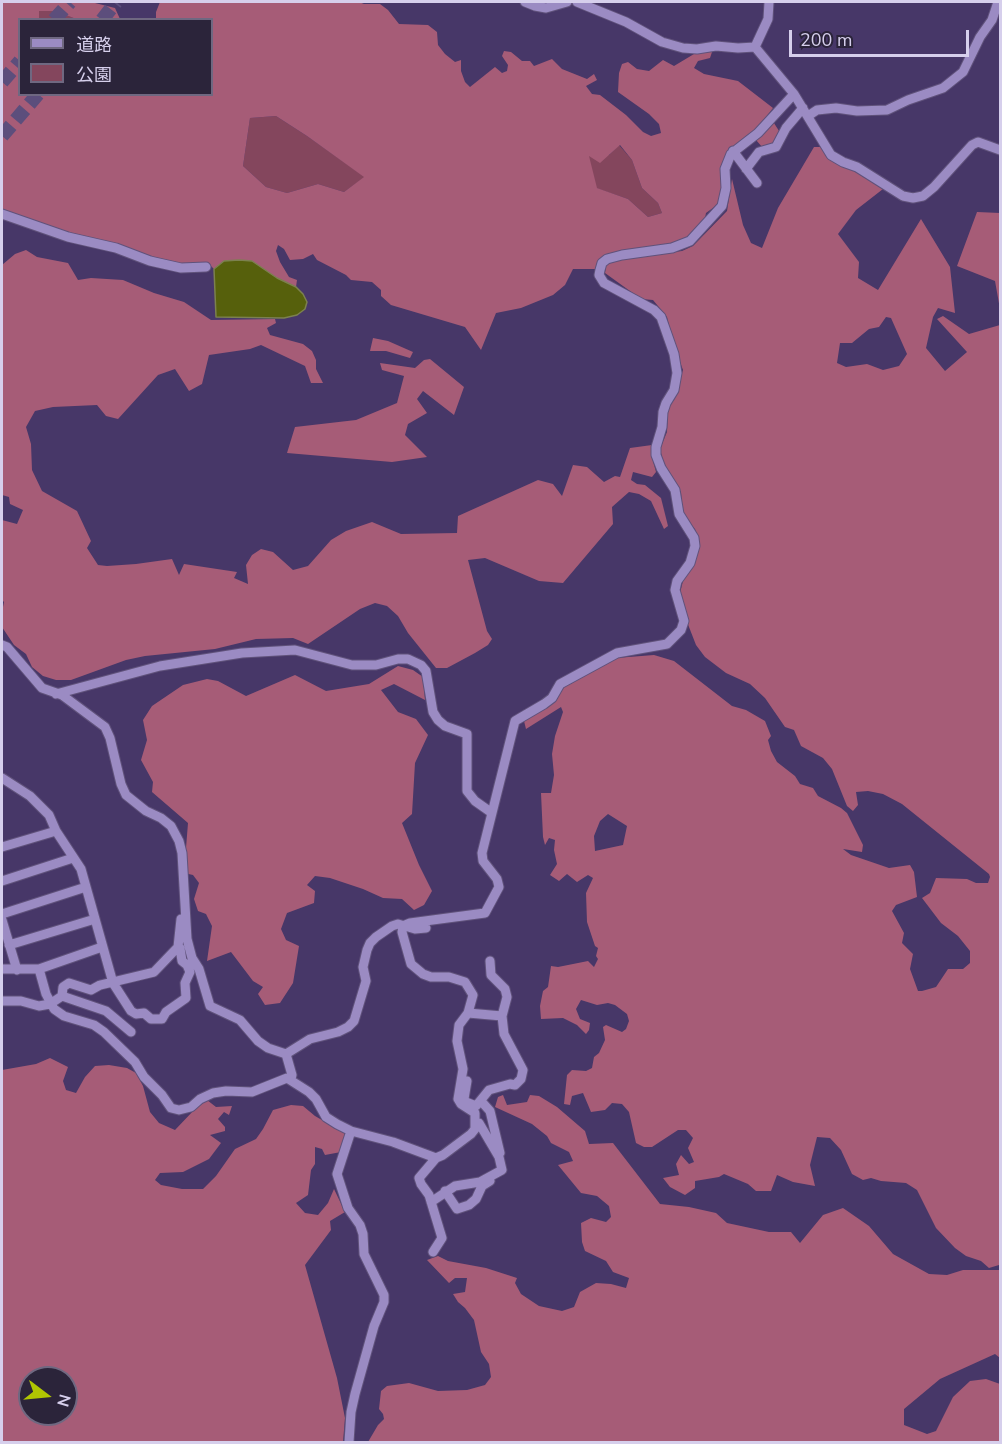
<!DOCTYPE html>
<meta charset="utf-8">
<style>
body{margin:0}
#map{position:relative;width:1002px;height:1444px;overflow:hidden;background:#473768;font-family:"Nunito Sans","Noto Sans JP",sans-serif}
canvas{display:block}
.frame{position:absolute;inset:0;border:3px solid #d6cfec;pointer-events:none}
.legend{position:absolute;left:18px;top:18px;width:195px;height:78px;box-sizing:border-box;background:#2b243a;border:2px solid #6f6881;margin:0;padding:8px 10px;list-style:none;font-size:18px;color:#d6cfec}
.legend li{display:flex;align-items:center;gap:12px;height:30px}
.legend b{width:30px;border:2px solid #6f6881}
.north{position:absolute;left:18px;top:1366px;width:60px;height:60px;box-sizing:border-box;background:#2b243a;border:2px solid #6f6881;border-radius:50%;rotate:106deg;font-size:16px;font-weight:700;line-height:24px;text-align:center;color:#d6cfec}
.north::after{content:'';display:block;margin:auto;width:21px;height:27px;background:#b0c502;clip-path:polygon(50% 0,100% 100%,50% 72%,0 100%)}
.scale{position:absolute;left:789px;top:30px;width:180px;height:27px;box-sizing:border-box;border:3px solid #d6cfec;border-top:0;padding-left:8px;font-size:18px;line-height:21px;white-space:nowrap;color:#d6cfec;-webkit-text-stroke:4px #2b243a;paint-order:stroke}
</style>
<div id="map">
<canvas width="1002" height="1444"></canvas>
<div class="frame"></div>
<ul class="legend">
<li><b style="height:8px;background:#9b8bc3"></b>道路</li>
<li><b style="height:16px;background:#84465d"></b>公園</li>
</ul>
<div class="north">N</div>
<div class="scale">200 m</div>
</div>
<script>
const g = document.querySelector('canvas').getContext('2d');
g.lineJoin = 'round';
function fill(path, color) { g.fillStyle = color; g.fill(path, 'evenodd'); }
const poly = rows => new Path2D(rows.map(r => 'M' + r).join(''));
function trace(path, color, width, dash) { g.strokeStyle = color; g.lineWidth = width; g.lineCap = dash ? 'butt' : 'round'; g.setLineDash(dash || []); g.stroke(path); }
fill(poly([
 [39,11,57,11,76,19,39,19],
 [276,116,307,136,365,177,344,192,318,184,287,193,266,187,243,166,250,118],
 [619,145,632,160,642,188,658,203,662,213,648,217,628,199,596,188,588,156,609,155]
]), '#84465d');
fill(poly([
 [2,2,91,2,115,8,120,19,76,19,56,11,39,11,39,19,20,20,20,94,212,94,212,20,156,19,156,12,160,2,359,2,364,4,380,4,388,10,399,24,428,25,437,32,438,45,445,54,455,62,461,60,461,71,465,82,470,87,495,67,502,73,507,71,508,65,502,56,504,51,511,52,522,61,530,61,534,66,552,59,562,69,587,79,594,74,597,80,586,86,592,94,600,95,626,115,643,132,651,136,661,133,659,124,649,114,618,92,619,73,622,64,628,62,637,69,649,71,663,60,674,66,699,51,712,52,710,58,698,61,694,68,704,74,738,81,773,108,755,131,734,146,728,154,721,202,706,213,704,223,686,239,676,243,599,260,596,269,573,269,565,285,553,295,521,308,496,313,481,350,465,327,391,305,381,296,381,290,372,282,351,280,346,275,317,260,313,254,303,259,290,260,284,249,278,245,276,251,280,262,289,277,297,280,296,287,277,278,224,261,214,269,209,264,170,264,74,237,2,212],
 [276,116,307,136,364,177,344,192,318,184,287,193,266,187,243,166,250,118],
 [620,145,632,160,642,188,658,203,662,213,648,217,628,199,597,188,589,156,600,163],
 [772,120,781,134,774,145,763,148,756,140],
 [814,147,825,147,830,156,883,189,856,210,838,234,859,262,858,278,878,290,921,219,950,267,955,313,938,308,933,317,926,348,945,371,967,352,937,319,943,316,969,334,1000,325,1000,1263,999,1265,989,1268,981,1261,966,1256,955,1248,936,1228,917,1190,906,1183,881,1181,871,1178,863,1180,852,1174,841,1150,830,1138,817,1137,810,1165,815,1186,793,1182,777,1175,771,1191,756,1191,748,1184,724,1174,719,1177,695,1181,695,1188,685,1195,670,1187,663,1178,679,1175,676,1164,681,1155,689,1164,694,1162,688,1148,693,1138,686,1130,678,1130,652,1147,644,1147,636,1143,629,1112,622,1104,612,1103,605,1110,591,1112,583,1093,572,1096,570,1105,564,1104,567,1075,572,1070,586,1071,592,1068,594,1057,599,1053,605,1040,603,1027,606,1025,622,1032,626,1029,629,1021,627,1014,615,1005,608,1003,597,1005,581,1000,576,1009,580,1019,590,1023,589,1030,586,1034,577,1025,563,1018,541,1019,540,1006,543,991,548,987,551,966,558,967,588,961,594,967,598,959,596,956,598,948,595,946,587,922,586,893,593,878,588,875,577,882,567,874,559,881,550,875,557,864,554,850,555,840,549,838,545,845,543,837,541,793,551,793,554,775,552,754,555,736,563,712,561,707,526,729,524,721,556,699,564,687,616,658,654,655,674,661,732,706,746,710,765,721,771,736,768,740,771,751,777,762,795,776,800,784,813,788,818,796,841,808,847,813,863,845,862,852,843,849,851,855,889,868,910,865,914,872,917,897,896,905,892,911,904,933,902,943,913,954,910,969,918,991,922,991,936,987,948,969,963,969,970,963,970,951,958,936,941,923,922,898,930,893,936,878,967,879,976,883,988,883,990,877,989,874,902,804,883,794,868,791,856,792,858,805,853,811,847,806,832,769,823,758,801,746,794,730,785,727,765,698,750,684,726,673,705,657,696,645,682,609,680,593,683,581,691,566,698,541,695,529,686,521,682,509,681,492,665,469,660,449,667,432,668,405,674,400,683,370,673,343,667,317,653,300,641,299,605,273,606,265,615,259,682,251,693,246,727,211,732,179,743,225,751,243,762,248,778,208],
 [886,317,891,318,907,354,899,366,883,370,867,364,846,367,837,363,840,343,852,343,869,329,879,327],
 [608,814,627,826,623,845,595,851,594,836,600,821],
 [977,212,1000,213,1000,309,995,281,957,266],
 [26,250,37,257,68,263,78,280,91,278,123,280,154,293,184,302,211,320,275,319,276,323,267,328,270,335,303,344,312,351,316,360,316,369,323,383,311,383,305,366,261,345,250,349,209,355,202,384,189,391,175,369,158,375,118,419,106,416,97,405,53,407,35,411,26,427,31,444,32,470,42,491,77,511,91,541,87,548,98,565,107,566,136,564,172,559,179,575,184,564,237,572,234,578,248,584,246,565,252,555,261,549,273,552,293,570,308,566,331,540,346,531,372,522,401,534,457,533,458,516,538,480,553,484,562,496,573,465,587,467,604,482,615,476,620,477,630,448,652,445,652,457,656,472,652,477,633,472,631,480,637,484,645,485,661,498,668,526,664,529,651,501,639,494,629,492,612,507,613,524,563,583,539,581,485,558,468,560,487,631,492,639,488,645,475,653,447,668,436,668,408,633,398,616,387,606,375,603,360,609,308,644,293,638,256,639,215,649,145,656,126,660,71,680,56,680,43,676,32,667,26,654,14,645,2,627,2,612,4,602,2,600,2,520,17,524,23,510,10,504,9,497,2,495,2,265,15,254],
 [373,338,388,341,413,352,410,358,386,351,370,351],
 [430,359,464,387,454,415,423,391,417,399,427,413,408,424,405,435,427,457,392,462,287,453,295,427,356,420,397,403,404,376,382,370,380,363,415,368,424,360],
 [398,666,413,670,423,677,425,700,394,684,381,690,398,712,416,719,428,735,415,763,412,814,402,823,419,865,432,891,424,905,414,910,402,899,383,898,363,889,330,878,315,876,307,885,315,891,314,903,287,913,281,929,286,940,299,946,293,983,280,1003,265,1005,258,994,263,987,253,981,231,952,207,961,212,926,206,914,198,911,194,899,199,883,193,875,184,873,188,823,152,792,153,782,141,760,147,740,143,720,152,706,183,685,207,679,218,681,246,696,295,675,326,691,369,684],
 [50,1058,68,1067,63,1081,66,1090,76,1093,85,1077,95,1066,109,1065,127,1068,136,1073,143,1086,150,1112,159,1123,175,1130,195,1109,207,1100,216,1107,232,1106,229,1115,224,1112,218,1119,225,1127,225,1131,210,1135,221,1143,209,1159,183,1172,160,1173,155,1180,161,1185,182,1189,203,1189,216,1176,235,1149,256,1139,263,1129,273,1110,291,1105,303,1106,315,1116,346,1134,341,1152,325,1155,322,1149,315,1147,315,1164,311,1170,308,1195,296,1203,305,1213,318,1215,328,1203,334,1189,345,1212,330,1221,331,1230,305,1265,337,1378,345,1418,343,1442,2,1442,2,1070,36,1064],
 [30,1378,66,1378,66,1414,30,1414],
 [503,1095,507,1105,527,1102,530,1095,539,1096,557,1107,585,1131,589,1144,613,1143,660,1204,689,1207,716,1213,727,1223,769,1232,791,1232,800,1243,823,1215,843,1208,869,1226,893,1254,929,1274,947,1275,963,1270,1000,1270,1000,1358,995,1354,940,1379,904,1409,904,1425,927,1434,936,1431,953,1397,970,1381,986,1379,1000,1384,1000,1442,368,1442,378,1425,384,1419,383,1414,379,1409,381,1391,387,1386,409,1383,438,1391,467,1390,485,1385,491,1377,489,1364,481,1352,474,1320,465,1308,458,1302,453,1294,465,1292,467,1278,455,1278,449,1283,427,1260,438,1256,448,1261,486,1268,517,1278,515,1283,521,1294,539,1306,562,1311,574,1307,580,1292,596,1283,611,1284,626,1288,629,1278,613,1272,606,1261,585,1251,582,1242,581,1223,591,1218,606,1222,611,1217,609,1206,597,1196,581,1193,558,1165,573,1161,569,1152,551,1143,547,1136,532,1124,495,1107,498,1097]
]), '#a65c77');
const water = poly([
 [239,260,252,261,277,278,296,287,303,294,307,302,305,309,297,315,284,318,216,317,214,269,224,261,239,260]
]);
fill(water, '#56600c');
trace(water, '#7c814f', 1.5);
trace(poly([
 [54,20,70,2],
 [102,20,116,2],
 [2,82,20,61],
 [2,136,38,94]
]), '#5c4e7c', 14, [14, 7]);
const minor = poly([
 [525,2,535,6,546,8,567,2],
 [577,2,626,22,662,42,683,48,697,49,716,46,738,48,755,47],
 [755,47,794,94,831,155,843,162,857,167,903,196,913,198,923,196,934,187,972,145,978,142,1000,150],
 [755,47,768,19,769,2],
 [808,116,817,110,836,108,857,111,887,110,908,100,943,88,963,72,980,37,992,20,998,2],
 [733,151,757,183],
 [746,169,759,152,776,147,786,128,803,108],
 [2,214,68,237,116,248,150,261,181,268,206,267],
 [2,645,7,647,42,688,62,695,105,727,110,738,121,784,126,795,146,811,161,818,171,826,179,841,182,853,187,939,192,958,199,969,210,1006,240,1020,258,1041,268,1048,286,1054,292,1075,291,1079],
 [56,694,160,666,242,653,295,650,352,665,376,665,398,659,408,659,421,665,426,671,433,712,438,720,445,726,467,734,467,791,475,801,492,813],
 [2,778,30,796,49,815,56,831,81,869,113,983,131,1011,136,1014,144,1013,151,1019,162,1019,166,1012,186,998,185,983,190,972,187,965,182,961,180,948,178,947],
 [2,847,56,831],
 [2,881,73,858],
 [2,914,86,887],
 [2,920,17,970],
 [403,926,410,923,485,913,499,887,497,879,483,861,482,853,515,721,544,704,552,698,560,684,617,653,667,644,681,630,684,621,675,590,677,581,690,563,695,546,694,538,679,514,675,490,661,468,656,455,656,447,662,427,663,412,666,403,674,390,677,373,674,354,661,317,654,310,604,283,599,275,600,270,602,263,607,259,622,255,672,248,690,241,722,206,726,188,725,169,731,154,758,133,794,94],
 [9,945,95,919],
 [2,969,39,969,102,947],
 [39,969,46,994,54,1009,64,1016,94,1025,104,1032,135,1062,144,1077,162,1095,171,1108,179,1110,191,1107,200,1099,213,1093,226,1091,252,1092,287,1078,309,1092,316,1099,326,1117,337,1124,351,1131,393,1142,436,1158,443,1155,471,1134,475,1129,475,1113,461,1104,458,1099,463,1069,457,1041,459,1025,468,1013,473,995,465,982,449,977,431,977,423,974,411,964,402,932,403,926],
 [62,996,106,1011,131,1032],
 [2,1001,21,1001,39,1006,50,1004,62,996,63,987,69,983,91,990,100,985,154,972,178,947,181,919],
 [468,1013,502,1016,507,997,505,989,491,975,490,961],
 [286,1054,310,1039,338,1032,348,1027,354,1021,366,981,363,967,367,950,370,943,376,937,392,926,398,924,415,929,426,928],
 [467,1081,464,1099,466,1102,476,1106,489,1090,510,1084,515,1085,521,1079,523,1070,504,1034,502,1016],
 [481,1101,490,1111,500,1153],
 [445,1191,457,1209,469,1205,476,1199,482,1186,490,1181],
 [431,1202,455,1186,480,1182,502,1170,499,1157,479,1123,475,1123],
 [433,1252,442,1238,429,1195,421,1184,419,1178,436,1158],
 [349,1442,351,1412,355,1394,374,1326,384,1302,384,1295,364,1254,363,1234,360,1225,348,1208,337,1174,351,1131]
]);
trace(minor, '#60527b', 11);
trace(minor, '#9b8bc3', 9);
</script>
